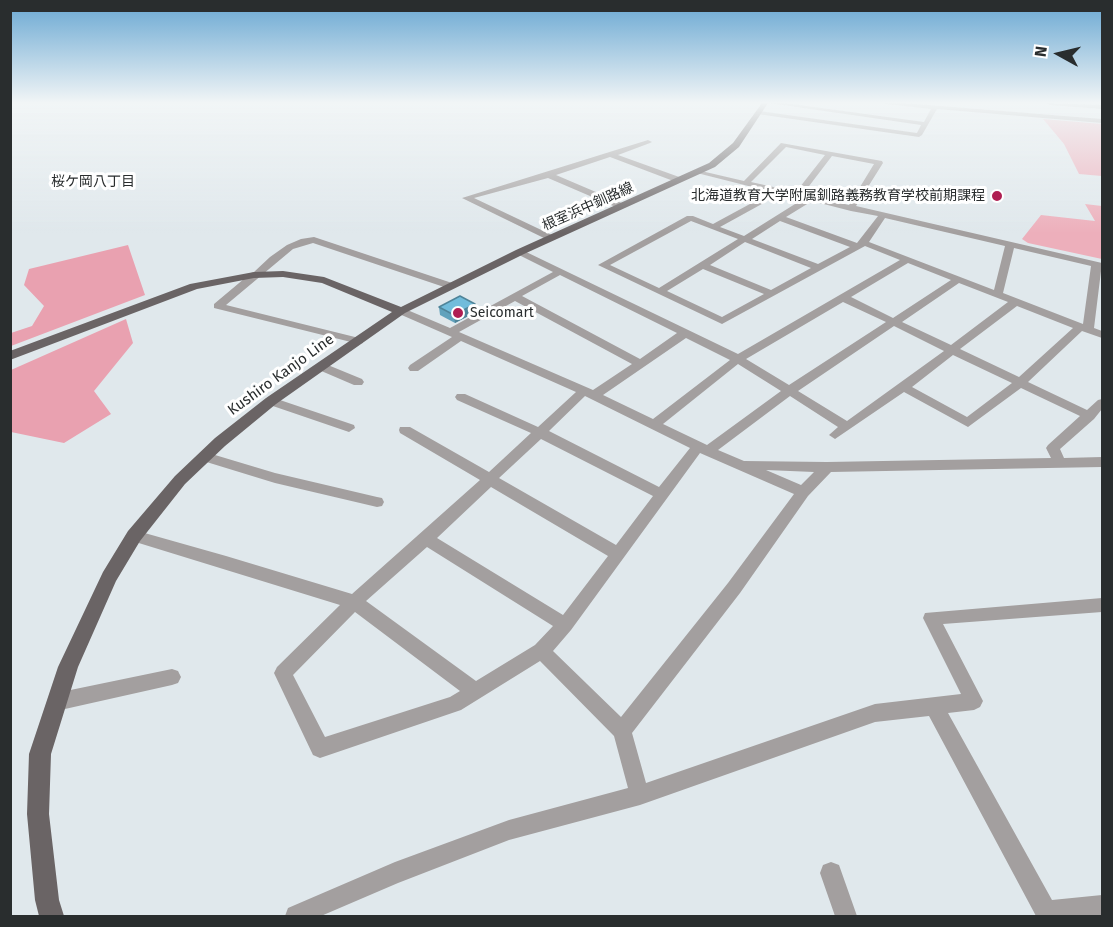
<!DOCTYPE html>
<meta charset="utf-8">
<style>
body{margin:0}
#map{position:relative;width:1113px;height:927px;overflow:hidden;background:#e0e8ec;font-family:"Fira Sans",sans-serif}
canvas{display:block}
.frame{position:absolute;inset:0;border:12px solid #292d2e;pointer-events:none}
.north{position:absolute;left:1029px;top:24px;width:60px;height:60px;-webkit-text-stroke:4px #fff;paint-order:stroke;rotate:278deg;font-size:16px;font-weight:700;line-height:24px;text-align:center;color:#292d2e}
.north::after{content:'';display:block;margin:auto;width:21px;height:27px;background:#292d2e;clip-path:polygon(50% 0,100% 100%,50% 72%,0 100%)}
</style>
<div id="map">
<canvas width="1113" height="927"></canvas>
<div class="frame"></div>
<div class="north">N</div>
</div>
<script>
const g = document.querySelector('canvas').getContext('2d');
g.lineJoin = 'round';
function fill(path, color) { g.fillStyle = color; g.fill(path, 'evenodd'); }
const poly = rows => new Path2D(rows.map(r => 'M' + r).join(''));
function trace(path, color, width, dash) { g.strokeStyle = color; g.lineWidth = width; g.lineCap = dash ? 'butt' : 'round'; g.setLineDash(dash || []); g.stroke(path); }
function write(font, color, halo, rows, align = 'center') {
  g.font = font + ' "Fira Sans","Noto Sans JP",sans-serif'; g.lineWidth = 6; g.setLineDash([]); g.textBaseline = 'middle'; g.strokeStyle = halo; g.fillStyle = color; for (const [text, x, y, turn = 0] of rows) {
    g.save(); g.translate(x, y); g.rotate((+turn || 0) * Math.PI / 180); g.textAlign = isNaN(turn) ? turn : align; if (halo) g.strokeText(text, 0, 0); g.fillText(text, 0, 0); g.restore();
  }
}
fill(poly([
 [1043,119,1102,124,1102,176,1079,174,1064,144],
 [1085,204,1102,206,1102,259,1028,243,1022,239,1041,215,1095,221]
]), '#edafbb');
fill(poly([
 [128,245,145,295,11,346,11,333,32,326,44,306,24,285,29,269],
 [126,319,133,343,94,391,111,414,64,443,11,432,11,370]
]), '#e9a1b0');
fill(poly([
 [769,103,785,103,924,122,931,109,878,103,903,103,1102,119,1102,123,937,109,922,135,919,137,757,114,759,111,917,133,921,125,769,103],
 [1047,103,1102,105,1102,109,1050,105,1047,103],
 [648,140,652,142,650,143,618,155,682,178,682,182,676,182,610,157,556,175,624,204,624,208,618,208,548,178,474,198,554,236,554,240,548,240,462,198,648,140],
 [781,143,882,161,883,163,856,206,1102,263,1094,328,1102,331,1102,338,1082,331,1028,382,1087,410,1098,400,1102,399,1102,409,1094,419,1060,449,1064,458,1102,457,1102,467,831,472,808,496,740,593,632,733,646,783,875,704,961,694,923,618,925,613,1102,598,1102,612,943,624,983,701,980,707,974,710,948,713,1052,900,1102,895,1102,916,1036,916,929,716,875,722,640,805,509,840,398,883,321,916,285,916,288,908,395,862,509,820,628,788,614,736,540,661,461,710,320,758,313,755,274,673,277,667,340,605,129,540,127,536,129,532,134,530,226,556,352,594,480,480,400,433,399,430,400,427,410,427,489,472,531,433,457,400,455,397,457,394,465,394,538,427,576,392,461,341,418,371,410,371,408,368,410,365,452,337,397,313,397,309,405,309,450,328,553,272,517,254,515,252,520,249,738,354,900,260,865,246,722,324,598,265,687,216,693,216,713,224,772,192,693,172,697,170,744,181,781,143],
 [786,147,825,155,796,192,751,182,786,147],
 [832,156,874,164,849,205,803,194,832,156],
 [780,194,803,199,744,236,720,227,780,194],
 [812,201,851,211,878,216,857,243,786,217,812,201],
 [885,218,1005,246,994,290,869,242,885,218],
 [691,221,738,239,659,288,610,265,691,221],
 [780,221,850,247,818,264,752,239,780,221],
 [745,242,811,268,771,290,710,265,745,242],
 [1014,248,1091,266,1083,324,1003,293,1014,248],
 [908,263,951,280,893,318,851,297,908,263],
 [703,269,764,294,722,317,667,291,703,269],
 [560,275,677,333,640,359,522,296,560,275],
 [959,283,1008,302,951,345,902,322,959,283],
 [515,301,632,364,593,390,459,332,515,301],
 [843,302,886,322,789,385,746,359,843,302],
 [1017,306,1073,328,1019,377,960,349,1017,306],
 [894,326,944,351,847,421,798,391,894,326],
 [686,338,730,360,653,419,603,395,686,338],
 [953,355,1012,383,967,417,912,387,953,355],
 [738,364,781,391,707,445,663,424,738,364],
 [1021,388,1080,416,1048,445,1046,448,1051,458,827,462,744,461,718,450,790,396,838,427,829,435,835,439,904,392,968,427,1021,388],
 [585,396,690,448,659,487,549,431,585,396],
 [541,439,653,496,616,545,499,478,541,439],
 [700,453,794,494,728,583,621,717,553,651,571,630,700,453],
 [766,470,814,472,801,485,766,470],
 [491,487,608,556,563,615,437,538,491,487],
 [427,547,553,626,535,645,476,681,366,601,427,547],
 [355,612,460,691,450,697,325,737,293,675,355,612],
 [314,237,455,284,456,286,455,288,447,288,313,243,293,249,226,305,363,339,363,343,359,344,214,308,214,304,251,273,254,272,270,257,287,245,301,239,314,237],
 [323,363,362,379,364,382,362,385,354,385,319,370,317,367,319,364,323,363],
 [271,397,354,425,355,428,349,432,267,404,265,401,267,398,271,397],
 [205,452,275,473,377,497,382,498,384,502,382,506,377,507,275,483,200,460,198,457,200,454,205,452],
 [172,669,178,671,181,677,178,683,172,685,56,711,50,708,47,702,50,696,56,693,172,669],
 [831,862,839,865,857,916,835,916,820,873,823,865,831,862]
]), '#a39f9f');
fill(poly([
 [762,103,768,103,739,147,715,167,524,254,405,313,276,404,225,446,185,484,140,541,116,581,78,667,51,754,49,814,59,900,64,916,39,916,35,900,27,814,29,754,58,667,103,572,128,531,175,476,215,438,266,398,392,312,322,283,283,277,254,278,197,289,10,360,10,351,190,284,254,272,283,271,324,277,401,307,516,250,709,163,733,143,762,103]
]), '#6a6465');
fill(poly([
 [475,304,476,312,455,323,440,315,439,307]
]), '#61a2bc');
fill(poly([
 [475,304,476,312,455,323,454,315]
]), '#4f8499');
const building = poly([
 [460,296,475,304,454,315,439,307,460,296]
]);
fill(building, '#71bcdb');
trace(building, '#4f8499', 1.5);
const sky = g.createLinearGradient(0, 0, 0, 233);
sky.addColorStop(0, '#68a7d2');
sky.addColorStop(0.44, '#f1f5f6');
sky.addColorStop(1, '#f1f5f600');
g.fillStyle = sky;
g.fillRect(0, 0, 1113, 233);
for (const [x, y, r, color] of [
 [997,196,6,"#af1e52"],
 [458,313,6,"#af1e52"]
]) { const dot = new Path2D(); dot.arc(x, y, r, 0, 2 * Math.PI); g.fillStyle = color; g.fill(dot); trace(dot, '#fff', 2); }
write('14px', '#292d2e', '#fff', [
 ["桜ケ岡八丁目",93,182]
]);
write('14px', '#292d2e', '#fff', [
 ["北海道教育大学附属釧路義務教育学校前期課程",985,196],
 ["Seicomart",470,313,"left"]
], 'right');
write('14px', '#292d2e', '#fff', [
 ["根室浜中釧路線",588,207,-24]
]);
write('15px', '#292d2e', '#fff', [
 ["Kushiro Kanjo Line",281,375,-36]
]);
</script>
